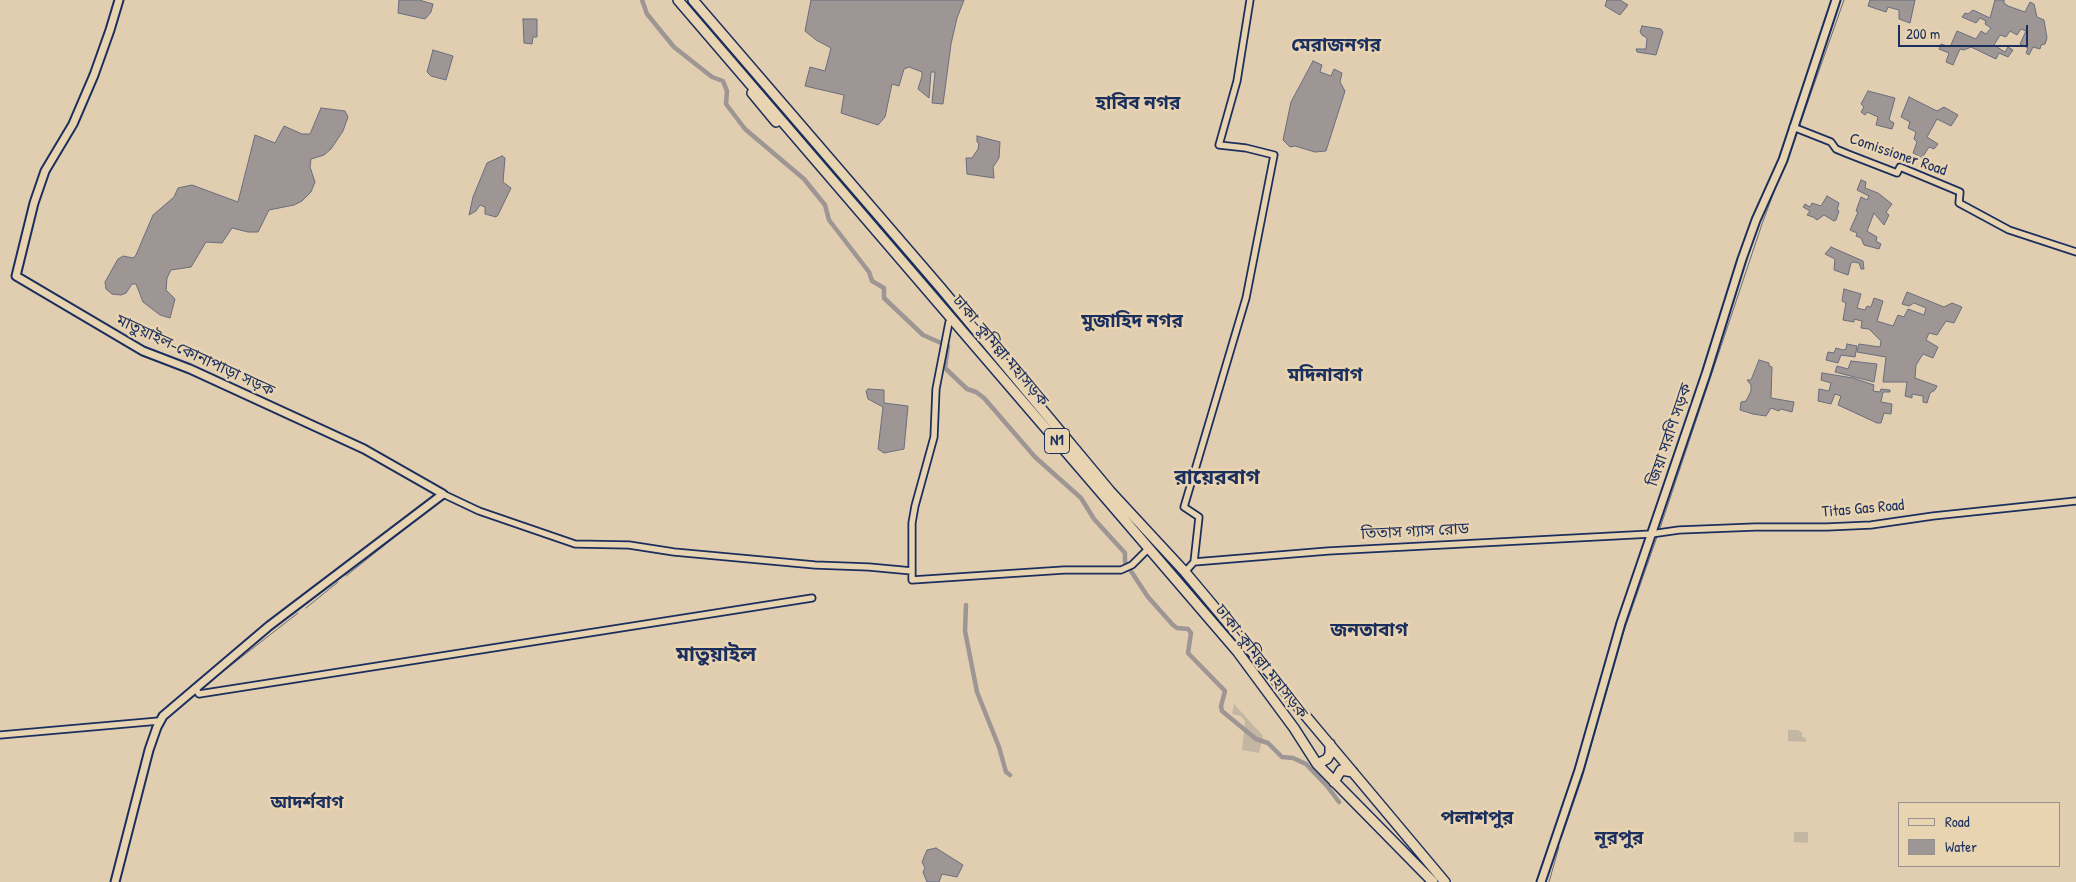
<!DOCTYPE html>
<meta charset="utf-8">
<style>
body{margin:0}
#map{position:relative;width:2076px;height:882px;overflow:hidden;background:#e1cdaf;font-family:"Patrick Hand",sans-serif}
canvas{display:block}
.legend{position:absolute;left:1898px;top:802px;width:162px;height:65px;box-sizing:border-box;background:#e9d4b2;border:1px solid #979290;margin:0;padding:6px 9px;list-style:none;font-size:15px;color:#1b2f5e}
.legend li{display:flex;align-items:center;gap:10px;height:25px}
.legend b{width:25px;border:1px solid #979290}
.scale{position:absolute;left:1898px;top:25px;width:130px;height:22px;box-sizing:border-box;border:2px solid #1b2f5e;border-top:0;padding-left:6px;font-size:15px;line-height:18px;white-space:nowrap;color:#1b2f5e;-webkit-text-stroke:4px #e9d4b2;paint-order:stroke}
</style>
<div id="map">
<canvas width="2076" height="882"></canvas>
<ul class="legend">
<li><b style="height:6px;background:#e9d4b2"></b>Road</li>
<li><b style="height:14px;background:#9d9694"></b>Water</li>
</ul>
<div class="scale">200 m</div>
</div>
<script>
const g = document.querySelector('canvas').getContext('2d');
g.lineJoin = 'round';
function fill(path, color) { g.fillStyle = color; g.fill(path, 'evenodd'); }
const poly = rows => new Path2D(rows.map(r => 'M' + r).join(''));
function trace(path, color, width, dash) { g.strokeStyle = color; g.lineWidth = width; g.lineCap = dash ? 'butt' : 'round'; g.setLineDash(dash || []); g.stroke(path); }
function write(font, color, halo, rows, align = 'center') {
  g.font = font + ' "Patrick Hand","Noto Sans Bengali",sans-serif'; g.lineWidth = 5; g.setLineDash([]); g.textBaseline = 'middle'; g.strokeStyle = halo; g.fillStyle = color; for (const [text, x, y, turn = 0] of rows) {
    g.save(); g.translate(x, y); g.rotate((+turn || 0) * Math.PI / 180); g.textAlign = isNaN(turn) ? turn : align; if (halo) g.strokeText(text, 0, 0); g.fillText(text, 0, 0); g.restore();
  }
}
fill(poly([
 [1234,704,1263,736,1259,753,1242,750,1245,721,1241,716,1232,714],
 [1788,730,1798,730,1802,733,1802,737,1806,738,1806,742,1788,741],
 [1794,832,1808,832,1808,843,1794,842]
]), '#c3b6a3');
const water = poly([
 [399,0,419,0,433,4,431,12,425,19,398,13,399,0],
 [811,0,964,0,957,18,951,44,943,104,932,103,935,72,931,72,929,98,918,89,922,76,922,72,909,67,904,69,899,86,892,84,885,117,878,125,841,113,844,95,805,86,810,67,825,71,831,48,816,40,805,31,811,0],
 [1607,0,1620,0,1628,5,1620,15,1605,6,1607,0],
 [1870,0,1915,0,1910,23,1899,19,1899,10,1888,7,1886,12,1868,6,1870,0],
 [1995,0,2004,0,2004,3,2008,6,2025,12,2030,2,2034,4,2037,17,2044,20,2047,38,2045,44,2041,45,2040,49,2033,47,2029,55,2026,53,2028,48,2020,44,2026,31,2021,29,2017,35,2010,31,2006,37,2000,35,1994,45,2005,52,2008,47,2013,50,2008,57,1999,53,1996,59,1971,47,1964,50,1960,49,1953,65,1946,62,1949,53,1939,49,1941,44,1950,47,1957,31,1976,39,1981,31,1986,34,1991,28,1985,24,1986,21,1980,18,1976,23,1962,17,1965,13,1968,14,1973,10,1990,18,1995,0],
 [523,19,537,19,537,37,533,37,532,44,524,43,523,19],
 [1642,26,1661,29,1663,32,1656,55,1637,52,1636,49,1646,49,1647,38,1642,35,1640,32,1642,26],
 [433,50,453,56,446,80,431,76,427,72,433,50],
 [1313,61,1322,65,1320,72,1331,76,1334,69,1342,73,1340,82,1345,91,1326,151,1315,152,1295,146,1290,147,1283,140,1291,102,1313,61],
 [1868,91,1895,98,1889,120,1894,123,1892,129,1876,125,1878,117,1867,112,1865,115,1861,112,1864,107,1861,104,1868,91],
 [1909,97,1937,111,1944,107,1958,115,1951,126,1937,119,1927,137,1938,144,1934,149,1929,147,1922,158,1913,153,1917,142,1914,139,1916,132,1908,128,1910,122,1901,117,1909,97],
 [321,108,345,111,348,117,343,131,331,149,324,155,311,159,310,167,315,182,311,192,302,201,294,205,269,210,258,232,248,232,232,228,222,243,206,242,191,267,171,270,167,278,166,290,175,299,170,318,160,315,143,302,136,284,132,284,126,293,121,295,112,294,106,289,105,282,118,259,123,256,133,258,136,255,153,215,174,197,178,188,192,185,238,202,255,135,275,143,284,126,302,134,310,134,321,108],
 [977,136,1000,142,999,158,993,167,994,178,967,174,966,158,972,158,978,149,979,143,977,142,977,136],
 [502,156,505,158,503,182,511,188,498,215,496,217,485,214,485,207,480,205,476,211,469,215,473,197,487,163,502,156],
 [1861,180,1866,182,1865,188,1878,193,1892,204,1886,212,1889,215,1884,225,1874,213,1867,231,1877,237,1876,241,1881,244,1879,249,1864,245,1861,238,1856,236,1857,233,1850,230,1858,212,1856,211,1861,197,1867,200,1869,196,1857,190,1861,180],
 [1827,196,1839,203,1837,210,1839,211,1836,220,1834,221,1824,215,1817,220,1813,217,1807,215,1810,211,1803,207,1805,204,1810,207,1812,203,1821,206,1827,196],
 [1831,247,1863,261,1864,269,1861,269,1859,263,1853,262,1851,263,1848,275,1834,270,1835,259,1825,254,1831,247],
 [1844,289,1861,294,1857,308,1865,310,1867,306,1871,307,1874,298,1883,301,1877,321,1893,326,1898,315,1904,317,1908,309,1924,315,1926,308,1914,303,1909,306,1902,304,1907,292,1944,307,1952,303,1962,307,1954,323,1946,321,1937,335,1929,333,1926,340,1938,347,1933,358,1923,354,1916,365,1915,378,1937,386,1935,390,1930,393,1927,403,1923,402,1923,396,1912,394,1912,398,1905,396,1907,382,1883,382,1886,357,1857,352,1859,344,1880,347,1881,341,1869,329,1861,328,1862,321,1854,319,1854,322,1843,320,1846,303,1842,301,1844,289],
 [1847,344,1857,346,1855,357,1841,355,1838,363,1826,360,1828,352,1834,353,1836,348,1843,350,1846,349,1847,344],
 [1759,360,1769,363,1769,366,1772,367,1771,398,1794,402,1792,412,1781,409,1779,411,1771,408,1766,416,1753,414,1740,410,1741,402,1746,401,1751,391,1751,385,1747,380,1751,380,1759,360],
 [1851,361,1877,364,1874,382,1835,372,1837,366,1848,369,1851,361],
 [1822,373,1853,378,1874,385,1873,391,1880,392,1881,389,1890,390,1890,392,1883,392,1881,402,1892,404,1891,414,1884,413,1881,423,1877,423,1838,405,1841,396,1835,394,1831,404,1818,401,1819,389,1829,391,1831,383,1821,380,1822,373],
 [868,389,884,390,884,403,908,406,904,449,884,453,878,449,883,407,868,399,866,391,868,389],
 [936,848,963,865,957,877,942,874,939,882,927,882,923,872,925,868,922,862,927,850,936,848]
]);
fill(water, '#9d9694');
trace(water, '#696d7e', 1);
trace(poly([
 [1799,127,1844,0],
 [1788,155,1798,130],
 [1659,531,1762,224,1784,165],
 [346,576,441,500],
 [306,608,338,582],
 [198,691,298,613],
 [1561,839,1582,778,1624,631,1658,534],
 [119,882,151,759,160,730,167,717],
 [1549,882,1559,847]
]), '#696d7e', 1);
trace(poly([
 [642,0,647,14,674,47,712,77,723,81,727,91,726,104,745,129,804,179,825,205,829,220,869,272,872,281,884,288,884,298,923,335,948,346,945,368,967,389,976,392,984,398,1035,457,1081,498,1094,519,1125,553,1125,562,1148,597,1173,625,1177,628,1188,629,1191,633,1188,653,1225,691,1221,706,1222,711,1256,739,1268,743,1282,757,1293,758,1306,764,1327,786,1339,802],
 [966,605,965,631,977,692,999,747,1006,772,1010,775]
]), '#9d9694', 4.5);
const minor = poly([
 [1793,127,1831,142,1836,149,1848,154,1897,173,1900,167,1960,192,1959,203,2009,230,2076,252],
 [949,322,936,389,934,437,915,506,912,523,912,580,1064,570,1121,570,1132,565,1146,551],
 [443,494,479,511,575,544,629,545,674,552,815,565,869,567,912,571],
 [1194,562,1199,517,1184,507,1246,298,1274,155,1246,148,1219,145,1237,81,1250,0],
 [1185,572,1194,562,1328,551,1651,534,1679,530,1755,527,1827,527,1871,525,1933,516,2076,501],
 [195,688,199,694,812,598],
 [0,735,159,721]
]);
const major = poly([
 [115,882,149,750,157,727,163,716,269,626,443,494,364,449,190,369,143,351,16,276,34,203,45,171,73,124,94,75,110,30,119,0],
 [1541,882,1579,770,1621,623,1706,374,1742,259,1756,220,1783,160,1836,0]
]);
const highway = poly([
 [678,0,1237,651,1294,728,1317,764,1433,882],
 [693,0,940,287,1110,491,1185,572,1445,882],
 [752,93,776,122],
 [1317,764,1327,759,1330,754,1330,744],
 [1334,782,1341,770,1353,772]
]);
trace(minor, '#1b2f5e', 9);
trace(major, '#1b2f5e', 11);
trace(highway, '#1b2f5e', 12);
trace(minor, '#e9d4b2', 5.5);
trace(major, '#e9d4b2', 7);
trace(highway, '#e9d4b2', 9);
for (const [x, y, w] of [
 [1057,441,25]
]) { const box = new Path2D(); box.roundRect(x - w / 2, y - 12.5, w, 25, 4); g.fillStyle = '#e9d4b2'; g.fill(box); trace(box, '#1b2f5e', 1); }
write('bold 15px', '#1b2f5e', null, [
 ["N1",1057,441]
]);
write('16px', '#1b2f5e', '#e9d4b2', [
 ["Comissioner Road",1898,155,19],
 ["ঢাকা–কুমিল্লা মহাসড়ক",1000,351,50],
 ["মাতুয়াইল-কোনাপাড়া সড়ক",195,356,25],
 ["জিয়া সরণি সড়ক",1670,435,-71],
 ["Titas Gas Road",1863,509,-5],
 ["তিতাস গ্যাস রোড",1415,532,-3],
 ["ঢাকা–কুমিল্লা মহাসড়ক",1261,662,52]
]);
write('bold 18px', '#1b2f5e', '#e9d4b2', [
 ["আদর্শবাগ",307,803]
]);
write('bold 19px', '#1b2f5e', '#e9d4b2', [
 ["মেরাজনগর",1336,46],
 ["হাবিব নগর",1138,104],
 ["মুজাহিদ নগর",1132,322],
 ["মদিনাবাগ",1325,376],
 ["জনতাবাগ",1369,631],
 ["পলাশপুর",1477,819],
 ["নূরপুর",1619,839]
]);
write('bold 21px', '#1b2f5e', '#e9d4b2', [
 ["রায়েরবাগ",1217,478],
 ["মাতুয়াইল",716,655]
]);
</script>
